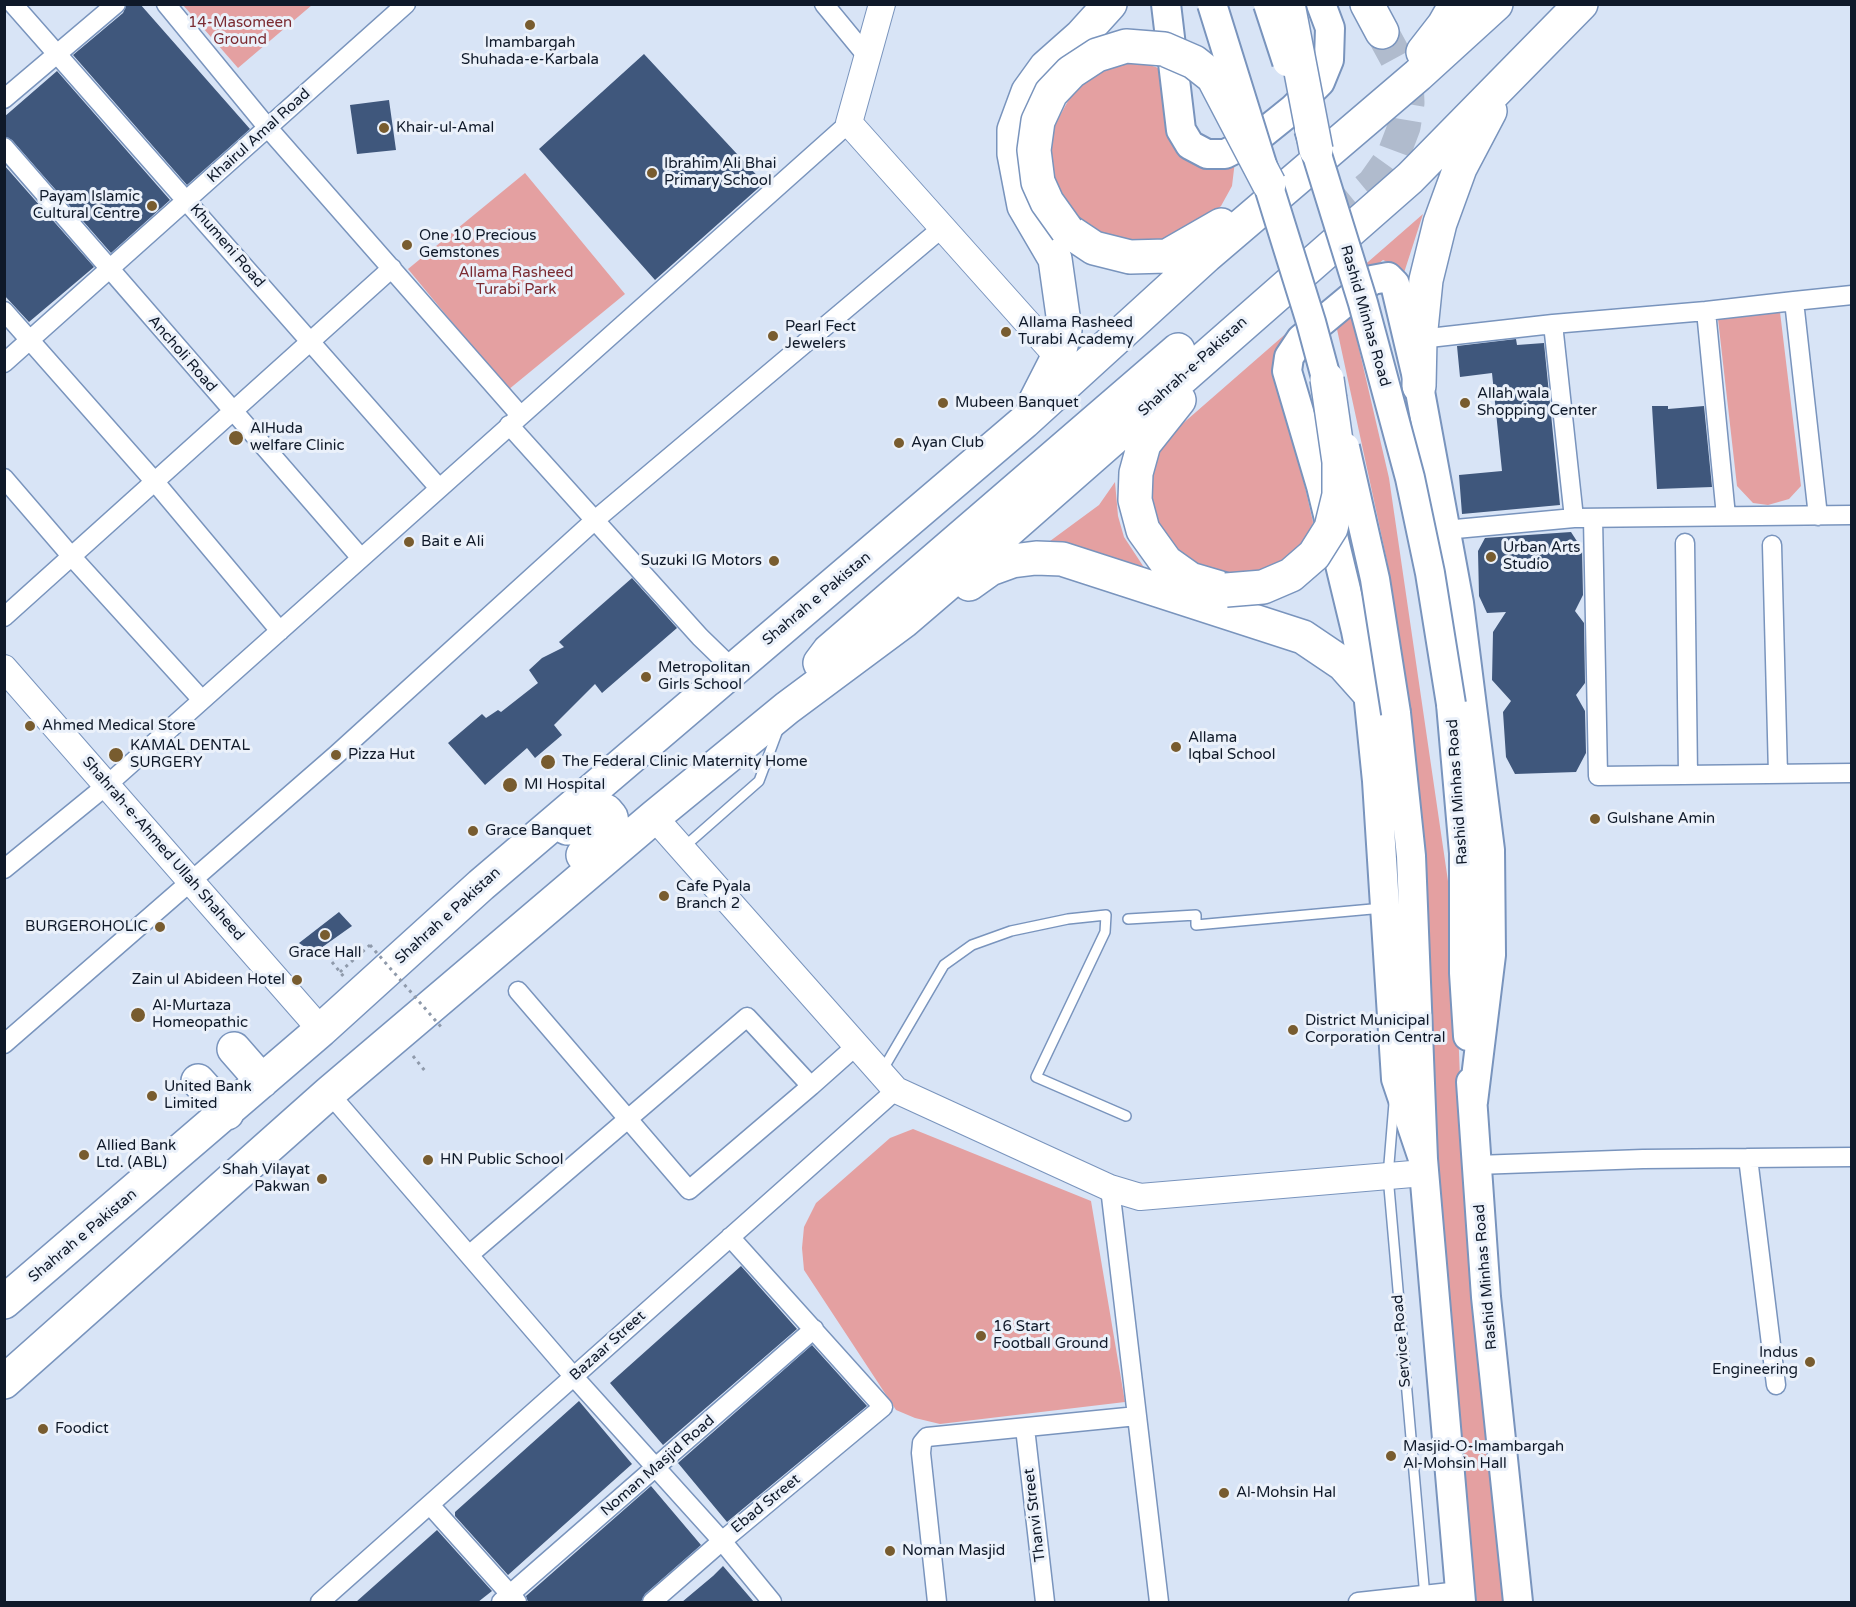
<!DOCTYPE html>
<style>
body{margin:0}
#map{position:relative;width:1856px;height:1607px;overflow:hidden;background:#d8e4f6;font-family:"Varela Round",sans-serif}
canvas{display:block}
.frame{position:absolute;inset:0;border:6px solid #0f1929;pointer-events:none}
</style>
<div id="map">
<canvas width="1856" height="1607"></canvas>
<div class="frame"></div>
</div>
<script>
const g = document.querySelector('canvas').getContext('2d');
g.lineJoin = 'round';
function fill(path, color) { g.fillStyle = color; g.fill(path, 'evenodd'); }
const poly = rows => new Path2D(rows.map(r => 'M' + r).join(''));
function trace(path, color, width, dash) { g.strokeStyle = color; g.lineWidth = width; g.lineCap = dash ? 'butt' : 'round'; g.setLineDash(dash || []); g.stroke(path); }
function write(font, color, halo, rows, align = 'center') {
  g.font = font + ' "Varela Round",sans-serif'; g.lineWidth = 6; g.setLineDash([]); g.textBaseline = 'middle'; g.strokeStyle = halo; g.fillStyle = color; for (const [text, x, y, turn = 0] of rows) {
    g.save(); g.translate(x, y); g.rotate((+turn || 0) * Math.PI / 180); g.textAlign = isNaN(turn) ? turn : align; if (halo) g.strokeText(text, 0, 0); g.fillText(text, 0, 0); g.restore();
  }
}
fill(poly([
 [183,5,312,5,238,68],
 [1125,63,1141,63,1156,67,1164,72,1168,125,1235,161,1232,186,1221,206,1186,236,1166,248,1081,230,1050,174,1051,132,1074,90,1089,77],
 [525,173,625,294,508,390,408,269],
 [1423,214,1402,279,1394,265,1383,260,1289,340,1288,413,1313,522,1311,537,1293,559,1262,575,1203,573,1155,534,1143,489,1157,446],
 [1350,310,1389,478,1454,922,1464,1183,1505,1602,1470,1602,1449,1366,1416,801,1387,561,1335,320],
 [1780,312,1801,486,1789,499,1768,505,1753,503,1737,486,1718,319],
 [1115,482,1118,516,1124,537,1149,575,1046,544,1099,505],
 [913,1129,1091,1201,1125,1402,940,1424,915,1418,896,1410,804,1270,802,1248,804,1227,816,1203,890,1138]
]), '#e4a0a1');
fill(poly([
 [127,4,140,4,250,129,187,185,73,55,123,13],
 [644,54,764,183,655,280,539,149],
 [57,71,170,200,111,253,12,140,4,136,4,117],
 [389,100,396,150,357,154,350,105],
 [4,165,94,267,29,322,4,295],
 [1516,339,1517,345,1544,343,1560,505,1462,514,1459,475,1502,471,1492,373,1460,377,1457,346],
 [1652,406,1668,406,1668,409,1704,406,1712,487,1657,489],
 [1571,532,1582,549,1583,595,1575,611,1584,623,1585,683,1576,695,1585,711,1586,753,1576,772,1515,774,1506,757,1503,712,1511,701,1492,680,1493,632,1506,612,1487,613,1479,596,1478,551,1485,538],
 [632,578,677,628,602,693,595,684,554,725,562,735,535,758,527,748,485,785,448,743,482,714,486,718,498,710,501,712,538,683,529,670,542,658,564,647,559,642],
 [339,912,352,926,314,953,299,943],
 [741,1266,797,1329,663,1445,610,1383],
 [812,1345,867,1406,727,1522,678,1463],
 [579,1401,632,1464,508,1575,455,1516,455,1512],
 [651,1486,701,1545,645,1594,641,1602,528,1602,526,1596],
 [437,1530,492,1591,478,1602,356,1602],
 [723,1566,754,1602,682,1602,713,1576]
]), '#3f577c');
trace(poly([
 [1328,221,1373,184,1393,156,1404,127,1408,103,1407,78,1382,32]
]), '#b0bbcd', 33, [33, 16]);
const lane = poly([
 [684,847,759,781,778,730],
 [1128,919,1196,915,1196,925,1383,908],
 [882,1071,944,965,972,945,1011,931,1068,919,1106,915,1105,932,1036,1077,1126,1116],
 [1394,1103,1388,1176,1425,1597]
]);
const street = poly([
 [13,4,439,488],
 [166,4,268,128,520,415],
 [824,4,866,55],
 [4,99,116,4],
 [4,147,361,558],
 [1794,301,1852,295],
 [4,311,155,482,280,631],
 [1420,339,1553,324],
 [4,363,406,4],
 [509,425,700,637,734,670],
 [4,478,72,557,202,700],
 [1726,516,1706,311,1794,301,1818,516],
 [1574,518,1553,324,1706,311],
 [1593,518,1598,776,1852,773],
 [1445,530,1574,518,1852,515],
 [1685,543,1688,775],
 [1772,545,1778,774],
 [4,617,392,268],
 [4,869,107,785,849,123],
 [518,991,689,1190,811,1086],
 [4,1044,336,755,595,520,942,228],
 [329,1093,574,1377,722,1541,772,1602],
 [1748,1158,1776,1385],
 [1477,1165,1643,1159,1852,1157],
 [1110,1188,1159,1602],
 [469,1255,747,1017,811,1086,856,1046],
 [1025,1428,1045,1602],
 [430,1505,517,1602],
 [320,1602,896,1090],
 [501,1602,814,1329],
 [652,1602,722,1541,883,1407,730,1237],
 [937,1602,921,1453,922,1443,927,1437,1137,1416],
 [1358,1602,1460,1591]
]);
const secondary = poly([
 [882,4,849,123,1058,357],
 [4,668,321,1030],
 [654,817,896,1090,1110,1188,1140,1197,1424,1173]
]);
const primary = poly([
 [1166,4,1181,130,1190,145,1207,154,1225,154,1257,138,1293,109,1320,82,1329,60,1330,28,1321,4],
 [1451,704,1464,853,1464,973,1468,1036],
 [1396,713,1411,856,1423,1159,1461,1602],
 [1471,1082,1486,1297,1518,1602],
 [1423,1159,1396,1079,1377,781,1368,692,1356,631,1321,486,1287,371,1289,357,1301,339,1372,280,1388,277,1395,284,1419,386,1459,603,1490,850,1491,955,1473,1102]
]);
const highway = poly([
 [1367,4,1382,32],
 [1423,52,1444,25,1456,4],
 [1067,230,1094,248,1130,257,1167,256,1221,225],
 [1419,386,1420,339,1426,280,1440,223,1460,168,1490,111],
 [1179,400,1144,444,1136,473,1135,500,1143,530,1166,562,1190,579,1224,589],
 [1035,402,1058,357,1065,330,1055,259,1024,206,1014,154,1014,130,1028,92,1046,67,1081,36,1110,4],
 [969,584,990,569,1012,561,1036,558,1062,559,1303,637,1343,664,1368,692],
 [820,663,829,651,1178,350],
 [567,828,590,810,598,808,606,811,611,817,612,823,608,832,583,855],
 [234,1049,262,1081],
 [198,1081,227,1113],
 [4,1302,321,1030,481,885,1024,422,1206,256,1418,75,1496,4],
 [4,1382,329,1093,654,817,787,708,904,621,953,579,1410,178,1581,4]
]);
trace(lane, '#7994bd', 12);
trace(street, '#7994bd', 21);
trace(secondary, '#7994bd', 28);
trace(primary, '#7994bd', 32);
trace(highway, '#7994bd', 36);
trace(poly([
 [332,962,344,977],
 [340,972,370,945],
 [413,1056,425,1071]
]), '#8f9aab', 3, [3, 4.5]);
trace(lane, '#fff', 9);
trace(street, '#fff', 18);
trace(secondary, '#fff', 26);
trace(primary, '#fff', 28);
trace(highway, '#fff', 33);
const primaryBridge = poly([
 [1212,4,1311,322,1332,400],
 [1268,4,1287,62],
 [1309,129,1363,303,1410,478,1430,573,1451,704],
 [1345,447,1375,579,1396,713]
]);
const highwayBridge = poly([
 [1288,4,1316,150],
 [1067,230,1047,202,1038,182,1034,150,1038,121,1051,93,1071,72,1097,55,1126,46,1164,49,1194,62,1213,77,1269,184],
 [1226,590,1263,587,1291,575,1314,555,1331,528,1339,495,1339,462,1327,379]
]);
trace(primaryBridge, '#7994bd', 32, []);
trace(highwayBridge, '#7994bd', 36, []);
trace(poly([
 [370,945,442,1028]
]), '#8f9aab', 3, [3, 4.5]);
trace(primaryBridge, '#fff', 28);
trace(highwayBridge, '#fff', 33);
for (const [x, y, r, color] of [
 [530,25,6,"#785c2f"],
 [384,128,6,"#785c2f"],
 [652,173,6,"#785c2f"],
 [152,206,6,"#785c2f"],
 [407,245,6,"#785c2f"],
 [1006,332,6,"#785c2f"],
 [773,336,6,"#785c2f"],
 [943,403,6,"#785c2f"],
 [1465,403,6,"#785c2f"],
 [236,438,8,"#785c2f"],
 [899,443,6,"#785c2f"],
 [409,542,6,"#785c2f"],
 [1491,557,6,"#785c2f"],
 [774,561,6,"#785c2f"],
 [646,677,6,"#785c2f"],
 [30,726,6,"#785c2f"],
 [1176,747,6,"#785c2f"],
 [116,755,8,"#785c2f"],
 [336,755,6,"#785c2f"],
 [548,762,8,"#785c2f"],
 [510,785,8,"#785c2f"],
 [1595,819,6,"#785c2f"],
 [473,831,6,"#785c2f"],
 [664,896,6,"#785c2f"],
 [160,927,6,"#785c2f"],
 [325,935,6,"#785c2f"],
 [297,980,6,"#785c2f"],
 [138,1015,8,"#785c2f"],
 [1293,1030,6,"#785c2f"],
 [152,1096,6,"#785c2f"],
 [84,1155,6,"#785c2f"],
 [428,1160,6,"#785c2f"],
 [322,1179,6,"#785c2f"],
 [981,1336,6,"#785c2f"],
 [1810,1362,6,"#785c2f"],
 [43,1429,6,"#785c2f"],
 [1391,1456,6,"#785c2f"],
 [1224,1493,6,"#785c2f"],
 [890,1551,6,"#785c2f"]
]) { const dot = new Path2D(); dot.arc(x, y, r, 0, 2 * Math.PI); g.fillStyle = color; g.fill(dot); trace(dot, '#ebf1fa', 2); }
write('15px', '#7b2b32', '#ebf1fa', [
 ["14-Masomeen",240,23],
 ["Ground",240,40],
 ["Allama Rasheed",516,273],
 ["Turabi Park",516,290]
]);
write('15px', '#0f1929', '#ebf1fa', [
 ["Imambargah",530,43,"center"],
 ["Shuhada-e-Karbala",530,60,"center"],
 ["Khair-ul-Amal",396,128],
 ["Ibrahim Ali Bhai",664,164],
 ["Primary School",664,181],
 ["Payam Islamic",140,197,"right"],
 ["Cultural Centre",140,214,"right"],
 ["One 10 Precious",419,236],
 ["Gemstones",419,253],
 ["Allama Rasheed",1018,323],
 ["Turabi Academy",1018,340],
 ["Pearl Fect",785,327],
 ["Jewelers",785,344],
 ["Allah wala",1477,394],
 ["Shopping Center",1477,411],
 ["Mubeen Banquet",955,403],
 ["AlHuda",250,429],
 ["welfare Clinic",250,446],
 ["Ayan Club",911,443],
 ["Bait e Ali",421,542],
 ["Urban Arts",1503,548],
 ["Studio",1503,565],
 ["Suzuki IG Motors",762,561,"right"],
 ["Metropolitan",658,668],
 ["Girls School",658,685],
 ["Ahmed Medical Store",42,726],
 ["Allama",1188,738],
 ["Iqbal School",1188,755],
 ["KAMAL DENTAL",130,746],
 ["SURGERY",130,763],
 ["Pizza Hut",348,755],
 ["The Federal Clinic Maternity Home",562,762],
 ["MI Hospital",524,785],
 ["Gulshane Amin",1607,819],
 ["Grace Banquet",485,831],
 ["Cafe Pyala",676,887],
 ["Branch 2",676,904],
 ["BURGEROHOLIC",148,927,"right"],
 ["Grace Hall",325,953,"center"],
 ["Zain ul Abideen Hotel",285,980,"right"],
 ["Al-Murtaza",152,1006],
 ["Homeopathic",152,1023],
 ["District Municipal",1305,1021],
 ["Corporation Central",1305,1038],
 ["United Bank",164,1087],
 ["Limited",164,1104],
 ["Allied Bank",96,1146],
 ["Ltd. (ABL)",96,1163],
 ["HN Public School",440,1160],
 ["Shah Vilayat",310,1170,"right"],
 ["Pakwan",310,1187,"right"],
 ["16 Start",993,1327],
 ["Football Ground",993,1344],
 ["Indus",1798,1353,"right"],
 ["Engineering",1798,1370,"right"],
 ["Foodict",55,1429],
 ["Masjid-O-Imambargah",1403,1447],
 ["Al-Mohsin Hall",1403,1464],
 ["Al-Mohsin Hal",1236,1493],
 ["Noman Masjid",902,1551]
], 'left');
write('15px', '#0f1929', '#ebf1fa', [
 ["Khairul Amal Road",259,136,-42],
 ["Khumeni Road",227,246,49],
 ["Rashid Minhas Road",1365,316,74],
 ["Ancholi Road",182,354,49],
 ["Shahrah-e-Pakistan",1193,367,-42],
 ["Shahrah e Pakistan",817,599,-40],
 ["Rashid Minhas Road",1458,792,-94],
 ["Shahrah-e-Ahmed Ullah Shaheed",163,849,49],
 ["Shahrah e Pakistan",448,916,-42],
 ["Shahrah e Pakistan",83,1236,-40],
 ["Rashid Minhas Road",1486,1277,-95],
 ["Service Road",1402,1341,-95],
 ["Bazaar Street",608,1346,-42],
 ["Noman Masjid Road",658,1466,-41],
 ["Ebad Street",766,1504,-39],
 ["Thanvi Street",1035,1515,-97]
]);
</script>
